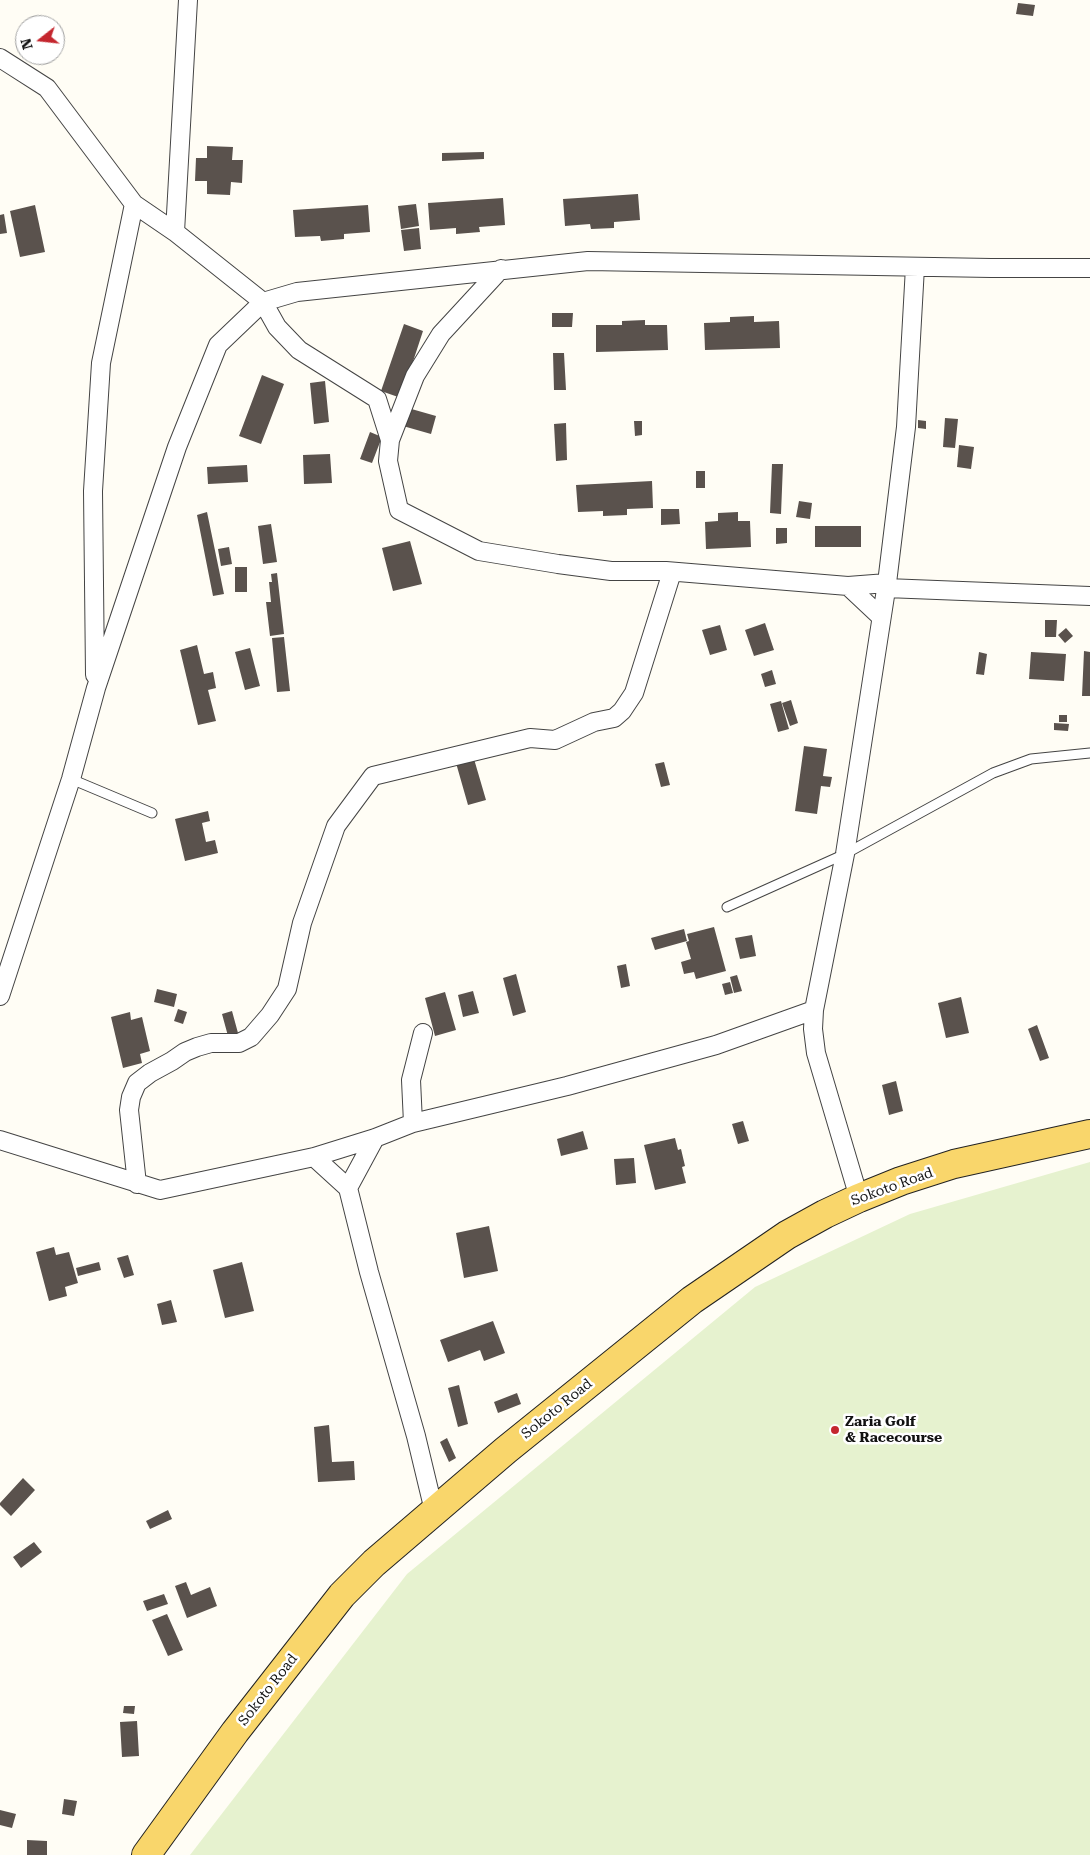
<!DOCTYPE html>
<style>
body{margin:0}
#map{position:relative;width:1090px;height:1855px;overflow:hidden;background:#fffdf5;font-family:"Roboto Serif",serif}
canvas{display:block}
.north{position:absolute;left:15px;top:15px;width:50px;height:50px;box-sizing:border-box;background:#fff;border:1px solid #a0a0a0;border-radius:50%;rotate:254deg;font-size:14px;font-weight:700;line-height:20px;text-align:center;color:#111}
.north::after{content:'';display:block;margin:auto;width:18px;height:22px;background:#c4262e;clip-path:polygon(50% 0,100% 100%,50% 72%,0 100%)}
</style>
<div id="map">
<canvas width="1090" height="1855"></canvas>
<div class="north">N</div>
</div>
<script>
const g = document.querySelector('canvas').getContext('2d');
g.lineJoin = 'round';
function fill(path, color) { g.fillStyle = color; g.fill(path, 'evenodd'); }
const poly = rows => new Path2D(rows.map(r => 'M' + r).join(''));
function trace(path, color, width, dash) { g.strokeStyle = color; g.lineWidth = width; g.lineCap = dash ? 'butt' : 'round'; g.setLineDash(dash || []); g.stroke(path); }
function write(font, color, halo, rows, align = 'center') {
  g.font = font + ' "Roboto Serif",serif'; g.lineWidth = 5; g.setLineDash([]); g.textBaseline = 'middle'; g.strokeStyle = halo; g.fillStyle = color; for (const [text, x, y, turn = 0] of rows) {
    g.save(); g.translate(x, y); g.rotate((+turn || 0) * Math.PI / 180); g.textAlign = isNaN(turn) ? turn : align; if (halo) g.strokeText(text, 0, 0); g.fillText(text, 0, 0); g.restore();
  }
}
fill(poly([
 [1090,1162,1090,1855,190,1855,407,1574,755,1287,910,1214]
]), '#e6f2cf');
fill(poly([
 [1018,3,1035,5,1033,16,1016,14],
 [207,146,233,147,232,160,243,160,242,183,231,182,230,195,207,194,207,181,195,181,196,158,207,158],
 [484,152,484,159,442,161,442,153],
 [638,194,640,220,614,222,614,228,591,229,590,224,565,226,563,199],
 [503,198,505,225,479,227,480,232,456,234,456,228,430,230,428,203],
 [416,204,419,226,401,229,398,206],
 [35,205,45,252,20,257,10,211],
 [368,205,370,232,344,234,344,239,321,241,320,236,295,237,293,210],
 [4,214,7,233,0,234,0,215],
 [419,228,421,249,404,251,401,230],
 [552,313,573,313,572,327,552,327],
 [754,316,754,322,779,321,780,348,705,350,704,323,730,322,730,317],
 [645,320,645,325,667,325,668,350,596,352,596,325,622,325,622,321],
 [404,324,423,331,401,398,381,391],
 [553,353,564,353,566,390,554,390],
 [262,375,284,384,261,444,239,436],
 [325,381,329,422,314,424,310,383],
 [408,408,436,416,431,434,403,426],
 [945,418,958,419,955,448,943,447],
 [918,420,926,421,926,429,918,428],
 [634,421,642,421,642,435,635,436],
 [566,423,567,460,556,461,554,424],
 [370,432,382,437,372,463,360,459],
 [959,445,974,447,971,469,957,467],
 [330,454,332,483,304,484,303,455],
 [772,464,783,464,781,514,770,513],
 [247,465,248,482,208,484,207,467],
 [696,471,705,471,705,488,696,488],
 [652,481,653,508,627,509,627,515,603,516,603,511,578,512,576,485],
 [799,501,812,503,810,519,796,517],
 [661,509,679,509,680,524,661,525],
 [207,512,224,594,213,596,197,515],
 [738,512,738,521,750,521,751,547,706,549,705,522,718,521,718,513],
 [271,524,277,562,263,564,258,526],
 [815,526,861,526,861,547,815,547],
 [776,528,787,528,787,543,776,544],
 [410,541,422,584,393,591,382,548],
 [229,547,232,564,221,566,218,549],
 [235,567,247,567,247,592,235,592],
 [277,573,284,634,270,636,266,602,271,602,269,582,272,582,271,574],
 [1045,620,1057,620,1056,637,1045,637],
 [765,623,774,650,754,656,745,630],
 [720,625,727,650,710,655,702,630],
 [1066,628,1073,636,1065,643,1058,635],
 [284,637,290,691,277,692,272,638],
 [197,645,204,674,213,672,216,688,208,690,216,721,198,725,180,650],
 [250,648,260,686,245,690,235,652],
 [1084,651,1090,652,1090,696,1082,696],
 [979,652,987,654,984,675,976,674],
 [1031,652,1066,654,1064,681,1029,679],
 [772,670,776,684,765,687,761,674],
 [791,700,798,723,790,726,782,703],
 [781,701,789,729,778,732,770,704],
 [1059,715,1067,715,1067,722,1059,722],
 [1054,723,1069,724,1068,731,1054,730],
 [804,746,827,749,823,776,832,777,830,787,821,786,817,814,795,811],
 [474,759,486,800,468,805,456,763],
 [664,762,670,785,661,787,655,764],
 [208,811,210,821,202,823,206,842,215,840,218,853,185,861,175,819],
 [714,927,726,971,696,979,694,972,684,974,681,962,691,959,686,942,689,941,687,934],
 [684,929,687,941,655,950,651,938],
 [752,935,756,956,740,959,735,938],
 [626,964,630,986,621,988,617,966],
 [516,974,526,1012,513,1016,503,978],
 [737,975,742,991,734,993,730,977],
 [730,982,733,993,725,995,722,984],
 [157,989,177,994,174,1007,154,1002],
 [473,991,479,1013,463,1017,458,995],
 [445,992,456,1030,435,1036,425,998],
 [961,997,969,1033,946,1038,938,1003],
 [178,1009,187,1012,183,1024,174,1021],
 [232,1011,238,1033,228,1036,222,1014],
 [130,1012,131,1020,142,1017,150,1051,140,1054,142,1063,123,1068,111,1017],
 [1037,1025,1049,1058,1040,1061,1028,1029],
 [896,1081,903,1111,889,1115,882,1085],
 [743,1121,749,1141,738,1144,732,1124],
 [583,1131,588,1149,561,1156,557,1139],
 [675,1138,678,1150,681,1149,685,1166,682,1167,686,1183,655,1190,644,1145],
 [634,1158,636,1183,616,1185,614,1159],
 [489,1226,498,1271,464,1278,456,1233],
 [54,1247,56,1255,69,1252,78,1283,65,1287,67,1296,49,1301,36,1252],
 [128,1255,134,1275,124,1278,117,1258],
 [99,1262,101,1270,78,1276,76,1268],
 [242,1262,254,1311,225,1318,213,1270],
 [171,1300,177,1322,162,1325,157,1304],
 [493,1321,505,1353,484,1361,480,1350,448,1362,440,1340],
 [459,1385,468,1424,458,1427,448,1388],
 [517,1393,521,1404,498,1413,494,1402],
 [329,1425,332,1462,354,1461,355,1480,318,1482,314,1427],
 [447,1438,456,1458,449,1462,440,1442],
 [23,1478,35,1490,11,1516,0,1505,0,1503],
 [168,1510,172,1519,150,1529,146,1521],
 [34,1542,42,1552,21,1568,13,1557],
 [186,1582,191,1595,210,1587,217,1606,187,1618,175,1586],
 [164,1594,168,1604,147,1611,143,1601],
 [167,1614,183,1650,168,1656,152,1620],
 [124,1706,135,1706,134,1714,123,1713],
 [137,1721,139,1756,122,1757,120,1722],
 [64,1799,77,1801,74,1816,62,1814],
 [0,1810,16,1814,12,1828,0,1825],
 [27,1840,47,1841,47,1855,27,1855]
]), '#5a524d');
const lane = poly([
 [71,779,152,813],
 [727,907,845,854,993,773,1031,759,1090,753]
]);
const street = poly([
 [0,58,47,88,134,204,101,363,93,491,95,675],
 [134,204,175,232,263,302,277,327,299,350,377,399,390,440],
 [175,232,188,0],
 [501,269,441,334,415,376,390,440,388,461,399,510,479,551,558,564,611,571,666,571,848,586,887,583],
 [848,586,881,617],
 [886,588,1090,596],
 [0,996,71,779,96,688,177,447,218,345,263,302,297,292,588,261,991,268,1090,268],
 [413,1123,411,1080,423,1033],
 [0,1140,160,1190,314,1157,375,1138,413,1123,567,1086,716,1045,814,1010],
 [314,1157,348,1188,369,1272,416,1436,434,1511],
 [137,1184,129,1110,131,1097,137,1083,150,1073,172,1061,185,1052,197,1047,211,1043,239,1043,251,1037,270,1015,287,989,302,923,336,826,373,776,530,738,555,740,594,722,614,718,622,711,634,693,672,572],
 [348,1188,375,1138],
 [859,1198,816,1053,813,1029,814,1010,845,854,887,583,906,427,915,267]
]);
const primary = poly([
 [146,1855,235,1732,342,1595,374,1563,506,1450,692,1300,787,1235,825,1214,859,1198,901,1181,954,1164,1090,1134]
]);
trace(lane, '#444', 11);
trace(street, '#444', 20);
trace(primary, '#222', 30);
trace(lane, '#fff', 9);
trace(street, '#fff', 18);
trace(primary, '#f9d66b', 28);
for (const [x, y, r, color] of [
 [835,1430,5,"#c4262e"]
]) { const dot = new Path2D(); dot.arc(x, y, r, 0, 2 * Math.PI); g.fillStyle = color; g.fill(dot); trace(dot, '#fff', 2); }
write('14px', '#111', '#fff', [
 ["Sokoto Road",892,1187,-20],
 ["Sokoto Road",557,1409,-39],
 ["Sokoto Road",268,1690,-52]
]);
write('bold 14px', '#111', '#fff', [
 ["Zaria Golf",845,1422],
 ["& Racecourse",845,1438]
], 'left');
</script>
